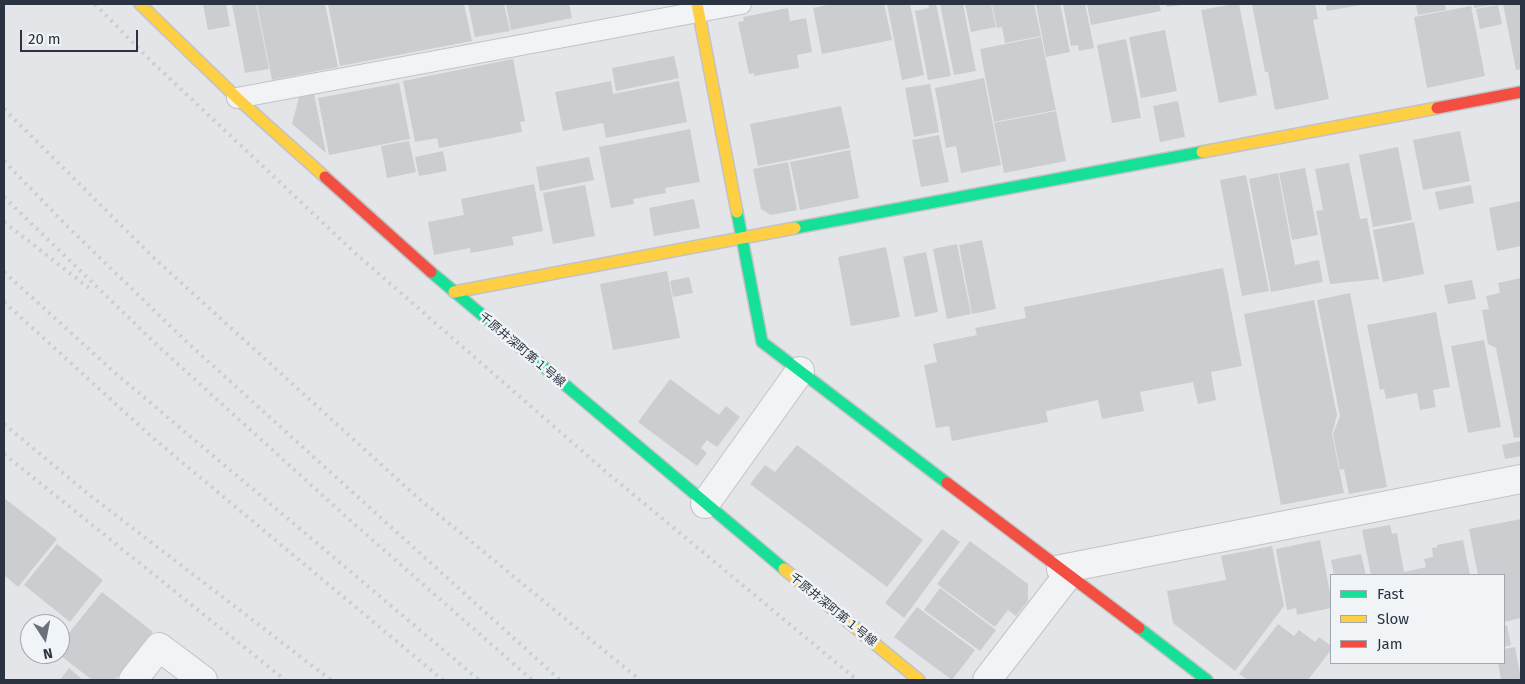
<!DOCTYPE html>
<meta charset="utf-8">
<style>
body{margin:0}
#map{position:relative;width:1525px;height:684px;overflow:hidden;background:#e3e5e8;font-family:"Fira Sans",sans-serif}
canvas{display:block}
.frame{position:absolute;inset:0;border:5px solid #2a3341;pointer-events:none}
.legend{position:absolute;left:1330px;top:574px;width:175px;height:90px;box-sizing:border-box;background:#f1f4f7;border:1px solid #a1a7ae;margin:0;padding:6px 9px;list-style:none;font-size:15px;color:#2a3341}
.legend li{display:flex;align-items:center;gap:10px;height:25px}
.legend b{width:25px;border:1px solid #a1a7ae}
.north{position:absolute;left:20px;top:614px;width:50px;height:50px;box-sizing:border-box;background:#f1f4f7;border:1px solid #a1a7ae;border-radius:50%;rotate:169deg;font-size:14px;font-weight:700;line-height:20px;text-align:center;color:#2a3341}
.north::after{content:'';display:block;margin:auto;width:18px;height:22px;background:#6b717b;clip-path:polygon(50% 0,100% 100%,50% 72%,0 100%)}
.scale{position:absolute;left:20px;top:30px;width:118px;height:22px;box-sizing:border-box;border:2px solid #2a3341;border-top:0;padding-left:6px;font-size:15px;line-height:18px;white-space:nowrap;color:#2a3341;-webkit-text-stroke:4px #f1f4f7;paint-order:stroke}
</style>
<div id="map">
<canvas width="1525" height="684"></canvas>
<div class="frame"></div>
<ul class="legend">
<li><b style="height:6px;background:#16e098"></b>Fast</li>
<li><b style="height:6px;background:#ffcf43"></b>Slow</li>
<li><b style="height:6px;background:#f24e42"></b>Jam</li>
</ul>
<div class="north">N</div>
<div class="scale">20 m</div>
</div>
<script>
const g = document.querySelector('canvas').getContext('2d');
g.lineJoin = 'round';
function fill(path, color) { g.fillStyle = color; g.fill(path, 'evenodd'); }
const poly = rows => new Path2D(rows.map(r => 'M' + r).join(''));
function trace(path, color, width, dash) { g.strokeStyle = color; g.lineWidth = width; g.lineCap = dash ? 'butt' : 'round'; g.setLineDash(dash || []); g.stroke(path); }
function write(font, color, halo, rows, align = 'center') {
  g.font = font + ' "Fira Sans","Noto Sans JP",sans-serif'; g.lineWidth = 5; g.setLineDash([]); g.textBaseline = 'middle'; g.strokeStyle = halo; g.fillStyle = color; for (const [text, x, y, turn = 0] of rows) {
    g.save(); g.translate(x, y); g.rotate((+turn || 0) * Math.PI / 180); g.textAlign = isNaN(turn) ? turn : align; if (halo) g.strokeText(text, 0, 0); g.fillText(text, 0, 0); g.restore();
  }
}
fill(poly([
 [203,4,226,4,230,26,208,30],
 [232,4,256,4,269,69,245,73],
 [257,4,325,4,338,67,272,80],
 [328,4,464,4,472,41,340,66],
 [468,4,504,4,510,31,475,37],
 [506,4,569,4,572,18,511,30],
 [832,4,884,4,892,40,822,54,813,8],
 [887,4,910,4,924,75,902,80],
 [928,4,936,4,951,76,928,80,915,11,929,8],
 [940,4,963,4,976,71,954,75],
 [965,4,991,4,996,27,971,32],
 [992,4,1034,4,1041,36,1005,43,1002,27,997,28],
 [1036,4,1060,4,1070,52,1046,57],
 [1063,4,1085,4,1094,48,1079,51,1078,45,1071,46],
 [1087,4,1159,4,1161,11,1091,25],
 [1166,4,1181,4,1181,5,1167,7],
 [1234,4,1239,4,1257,95,1219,103,1201,10],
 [1252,4,1315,4,1318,19,1313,20,1329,99,1275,110,1268,72,1265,72],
 [1326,4,1360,4,1360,5,1327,11],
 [1416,4,1445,4,1446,10,1418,15],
 [1474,4,1493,4,1493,5,1474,8],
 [1503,4,1521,4,1521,69,1516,70],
 [1498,5,1502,24,1480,29,1476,9],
 [1471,6,1485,76,1427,88,1414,17],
 [788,8,790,21,806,18,812,52,797,55,799,68,754,76,754,73,749,74,738,22,744,21,743,17],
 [1165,30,1177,91,1141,98,1129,37],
 [1041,37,1056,110,994,122,980,49],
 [1126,39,1141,118,1112,123,1097,45],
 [674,56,679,78,616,91,612,68],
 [513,59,525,121,520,122,522,132,439,148,437,138,415,142,403,81],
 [984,78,1001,165,961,173,956,146,946,148,935,88],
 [611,81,613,94,679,81,687,122,606,138,603,123,563,131,555,92],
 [399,83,410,139,329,155,318,98],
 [930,84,939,132,914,137,905,88],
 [314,94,326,153,292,124,299,97],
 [1178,101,1185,137,1160,142,1153,106],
 [841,106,850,148,758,166,750,124],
 [1056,111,1066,161,1004,173,994,123],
 [690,129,700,182,665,188,666,193,633,199,634,204,611,208,599,147],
 [1460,131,1470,181,1423,190,1413,140],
 [939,135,949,182,921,187,912,140],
 [409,141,416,172,387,178,381,146],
 [1398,147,1412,220,1373,227,1359,155],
 [850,150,859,198,800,210,790,162],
 [443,151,447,171,419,176,415,157],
 [589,157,594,180,540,191,536,167],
 [788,162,797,210,771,215,761,209,753,169],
 [1349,163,1360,219,1367,218,1379,279,1330,284,1316,211,1323,210,1315,169],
 [1305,168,1318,235,1292,240,1279,173],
 [1278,173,1295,265,1319,260,1323,282,1271,292,1249,179],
 [1246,175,1269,291,1242,296,1220,180],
 [534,184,543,231,512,237,514,245,471,253,470,248,434,255,428,222,464,215,461,199],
 [585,185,595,236,553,244,543,193],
 [1471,185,1474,203,1439,210,1435,192],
 [694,199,700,228,654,236,649,208],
 [1521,201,1521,246,1497,251,1489,208],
 [1414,222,1424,274,1383,282,1373,230],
 [982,240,996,309,972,314,959,245],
 [957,244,971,314,947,319,933,249],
 [886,247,900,317,851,326,838,257],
 [926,252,938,312,915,317,903,257],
 [1223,268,1242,366,1211,372,1216,400,1198,404,1193,382,1140,392,1144,411,1102,419,1098,400,1046,411,1048,422,952,441,949,426,936,428,924,365,937,362,933,344,977,335,975,328,1026,318,1024,307],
 [667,271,680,338,613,350,600,284],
 [689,277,693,293,673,297,670,281],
 [1521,278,1521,437,1514,438,1496,348,1488,344,1482,310,1489,309,1486,296,1500,293,1498,283],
 [1472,280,1476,299,1448,304,1444,285],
 [1350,293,1387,487,1349,494,1344,469,1340,470,1333,434,1340,416,1317,300],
 [1314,300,1337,415,1332,434,1344,493,1281,505,1244,314],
 [1436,312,1450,387,1433,390,1436,407,1420,410,1417,393,1386,399,1384,389,1380,390,1367,325],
 [1484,340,1501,427,1468,433,1451,346],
 [670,379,719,415,726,406,740,417,717,447,707,440,701,448,707,453,697,466,638,422],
 [1521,441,1521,456,1505,459,1502,445],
 [797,445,923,540,887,587,750,484,765,465,775,472],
 [4,498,57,539,18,587,4,575],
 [1521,519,1521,618,1504,622,1504,575,1478,575,1469,529],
 [1390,525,1392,534,1397,533,1404,572,1426,567,1424,559,1433,557,1432,548,1437,547,1437,545,1463,540,1470,575,1371,575,1362,530],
 [942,529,960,542,904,618,885,603],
 [1320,540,1331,598,1331,608,1297,615,1296,608,1287,610,1276,549],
 [970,541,1028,584,1028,601,1016,616,1008,610,995,627,937,584],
 [57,544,103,580,70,622,24,585],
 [1272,546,1284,606,1235,671,1173,623,1167,591,1226,580,1221,556],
 [1361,554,1366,575,1334,575,1331,560],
 [940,588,996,630,980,651,924,610],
 [102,592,153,632,115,680,92,680,60,655,60,644],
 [917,607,975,650,952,680,894,637],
 [1278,624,1294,636,1299,630,1315,642,1319,637,1331,646,1331,650,1308,680,1248,680,1239,674],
 [1507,625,1511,645,1504,647,1504,626],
 [1515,647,1521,679,1501,680,1498,663,1504,663,1504,649],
 [69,668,83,680,60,680]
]), '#cccdd0');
const lane = poly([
 [237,98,741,4]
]);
const street = poly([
 [705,504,800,371],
 [1061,569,1521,479],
 [133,680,159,647,203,680],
 [987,680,1068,575]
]);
const fast = poly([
 [737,212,762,342,947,483],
 [795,228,1202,152],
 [431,272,784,569],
 [1139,628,1207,680]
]);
const slow = poly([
 [140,4,237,98,325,177],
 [697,4,737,212],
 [1202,152,1437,108],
 [454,292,795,228],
 [784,569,919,680]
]);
const jam = poly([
 [1437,108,1521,92],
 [325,177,431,272],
 [947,483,1139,628]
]);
trace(lane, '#c1c3c6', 22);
trace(street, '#c1c3c6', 30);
trace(fast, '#c1c3c6', 14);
trace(slow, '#c1c3c6', 14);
trace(jam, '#c1c3c6', 14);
trace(lane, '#f2f3f5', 20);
trace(street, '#f2f3f5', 28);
trace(fast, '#16e098', 11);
trace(slow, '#ffcf43', 11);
trace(jam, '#f24e42', 11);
trace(poly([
 [95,4,149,59,355,253,605,471,857,680],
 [4,109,154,258,418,498,640,680],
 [4,161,68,227,190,345,560,680],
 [4,197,158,346,352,522,532,680],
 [4,222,89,288],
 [4,272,114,372,479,680],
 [4,302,153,438,443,680],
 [4,424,92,497,331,680],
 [4,454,285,680]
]), '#ccced0', 4, [2.5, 5]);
write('12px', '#2a3341', '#f1f4f7', [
 ["千原井深町第１号線",522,350,40],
 ["千原井深町第１号線",833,610,39]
]);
</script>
